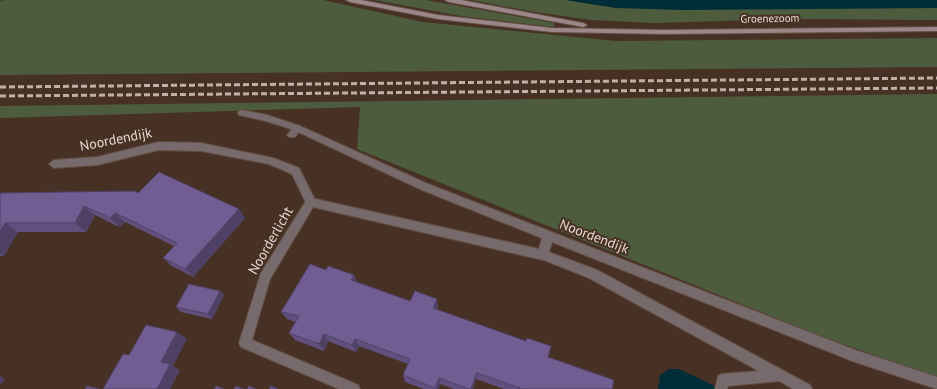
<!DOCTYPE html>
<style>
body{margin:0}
canvas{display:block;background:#473124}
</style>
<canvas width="937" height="389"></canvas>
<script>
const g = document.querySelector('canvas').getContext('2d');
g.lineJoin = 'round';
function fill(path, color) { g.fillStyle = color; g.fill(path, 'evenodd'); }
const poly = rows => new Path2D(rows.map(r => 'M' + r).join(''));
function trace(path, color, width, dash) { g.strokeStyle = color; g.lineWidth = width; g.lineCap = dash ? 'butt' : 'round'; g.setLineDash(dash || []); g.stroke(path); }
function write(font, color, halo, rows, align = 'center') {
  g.font = font + ' "PT Sans",sans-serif'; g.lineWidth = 4; g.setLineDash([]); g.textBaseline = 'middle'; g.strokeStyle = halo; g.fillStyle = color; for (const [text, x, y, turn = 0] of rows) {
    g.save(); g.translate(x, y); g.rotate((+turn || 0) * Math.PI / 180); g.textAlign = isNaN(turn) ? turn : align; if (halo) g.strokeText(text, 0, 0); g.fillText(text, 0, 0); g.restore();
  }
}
fill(poly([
 [4,0,323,0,423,22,616,41,937,38,937,67,0,75,0,1],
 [374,0,426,0,554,23,554,27,461,16],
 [471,0,566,0,616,8,937,8,937,20,790,19,654,23,591,20,529,11],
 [937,94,937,378,813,333,357,149,360,107,0,118,0,106]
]), '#4c5c3c');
fill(poly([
 [566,0,937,0,937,8,683,10,616,8],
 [669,369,679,369,721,389,658,389,660,375]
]), '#012d39');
const lane = poly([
 [297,125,300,126,302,128,300,130,295,137,289,137,287,135,289,133,294,126,297,125],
 [159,142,201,143,273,158,299,168,316,202,315,205,311,206,307,205,292,174,269,164,201,151,159,150,97,165,54,168,49,164,54,160,97,157,159,142],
 [543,250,597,270,810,385,812,389,793,389,779,381,728,386,727,389,715,389,718,376,722,374,759,371,589,278,539,258,538,255,539,252,543,250]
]);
const street = poly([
 [242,110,267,115,300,126,428,184,855,350,937,377,937,389,855,362,552,242,547,258,543,260,313,207,270,279,252,340,358,385,360,389,339,389,241,347,239,343,261,273,307,199,311,198,539,249,542,238,422,190,294,130,266,121,239,115,238,113,239,111,242,110]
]);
const secondary = poly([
 [346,0,361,0,438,15,552,28,664,30,937,27,937,31,664,34,552,32,438,19,350,2,346,0],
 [445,0,461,0,583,23,587,25,583,27,449,2,445,0]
]);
trace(lane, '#644f43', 2);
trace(street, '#644f43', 2);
trace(secondary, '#644f43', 2);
fill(lane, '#776a6c');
fill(street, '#776a6c');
fill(secondary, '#9b868a');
trace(poly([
 [0,87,937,78],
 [0,96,937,88]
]), '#c0b0a7', 3, [6, 3]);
fill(poly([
 [0,193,138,193,245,218,193,277,172,266,163,258,174,246,125,222,119,227,95,215,86,232,18,232,4,256,0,256],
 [326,270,354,275,357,282,410,301,438,307,437,310,548,357,612,389,504,389,476,379,473,389,454,389,440,384,438,389,424,389,405,382,403,375,408,364,359,346,356,352,328,341,324,351,295,340,289,333,295,322,287,319,281,312],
 [220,291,224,295,212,319,181,312,176,307]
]), '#61507d');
fill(poly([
 [84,206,95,215,86,232,75,223],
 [239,209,245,218,193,277,185,269],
 [115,213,125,222,119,227,110,218],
 [5,223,18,232,4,256,0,253,0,232],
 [354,275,357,283,351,280],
 [220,291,224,295,212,319,208,314],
 [437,299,438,307,434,316,433,308],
 [177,332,187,339,173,366,180,370,170,389,157,389,161,362],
 [324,334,328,341,324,351,319,344],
 [355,339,359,346,356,352,352,345],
 [477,373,476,379,473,389,471,389],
 [0,376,5,379,0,385],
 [439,378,440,384,438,389,436,389]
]), '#4f4166');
const building = poly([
 [159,172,239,209,185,269,163,258,177,243,115,213,110,218,84,206,75,223,5,223,0,232,0,193,134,191,138,193,159,172],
 [310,264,326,270,328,266,354,275,351,280,410,301,415,291,437,299,433,308,526,341,527,338,551,346,548,357,614,380,612,389,520,389,520,388,477,373,471,389,469,389,439,378,435,388,403,375,410,359,355,339,352,345,324,334,319,344,289,333,299,316,281,312,310,264],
 [189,284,220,291,208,314,176,307,189,284],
 [146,325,177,332,161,362,170,364,157,389,103,389,123,354,129,355,146,325],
 [87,386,99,389,85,389,87,386],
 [216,386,224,389,214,389,216,386],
 [236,386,244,389,234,389,236,386],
 [249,386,256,389,247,389,249,386],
 [271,386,278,389,269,389,271,386]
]);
fill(building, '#715d91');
trace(building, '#4f4166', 1);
write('11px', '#e7d9d1', '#473124', [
 ["Groenezoom",770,19,-1]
]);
write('14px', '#e7d9d1', '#473124', [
 ["Noordendijk",116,140,-11],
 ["Noordendijk",594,237,21],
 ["Noorderlicht",271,241,-60]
]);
</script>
